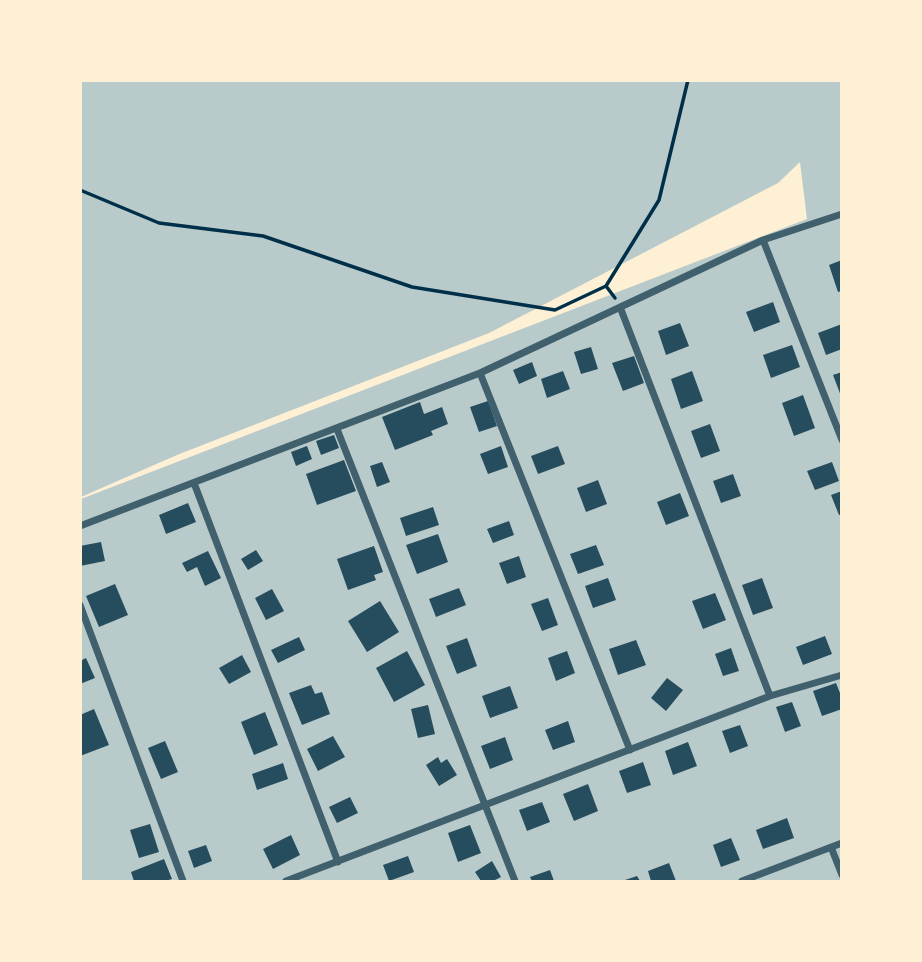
<!DOCTYPE html>
<style>
body{margin:0}
#map{position:relative;width:922px;height:962px;overflow:hidden;background:#fdf0d5;font-family:Lato,sans-serif}
canvas{display:block}
.frame{position:absolute;inset:0;border:82px solid #fdf0d5;pointer-events:none}
</style>
<div id="map">
<canvas width="922" height="962"></canvas>
<div class="frame"></div>
</div>
<script>
const g = document.querySelector('canvas').getContext('2d');
g.lineJoin = 'round';
function fill(path, color) { g.fillStyle = color; g.fill(path, 'evenodd'); }
const poly = rows => new Path2D(rows.map(r => 'M' + r).join(''));
function trace(path, color, width, dash) { g.strokeStyle = color; g.lineWidth = width; g.lineCap = dash ? 'butt' : 'round'; g.setLineDash(dash || []); g.stroke(path); }
fill(poly([
 [81,81,841,81,841,881,81,881,81,499,807,219,800,162,778,183,489,333,177,455,81,497]
]), '#b9caca');
fill(poly([
 [842,260,842,291,838,292,829,265],
 [773,302,780,322,754,332,746,312],
 [680,323,689,346,666,355,658,331],
 [842,324,842,349,826,355,818,333],
 [792,345,800,367,771,378,763,355],
 [591,347,598,369,581,374,574,352],
 [634,356,644,383,623,391,612,363],
 [532,362,537,376,519,384,513,370],
 [563,371,570,389,547,398,541,379],
 [692,371,703,401,681,409,671,379],
 [842,372,842,396,841,396,833,375],
 [803,395,815,428,794,436,782,403],
 [488,401,497,426,479,432,470,407],
 [420,402,424,414,442,407,448,424,431,431,433,435,395,450,382,417],
 [710,424,720,451,701,458,691,431],
 [334,435,339,448,321,455,316,441],
 [307,446,312,459,296,466,291,452],
 [501,446,508,467,488,474,480,454],
 [558,446,565,464,538,474,531,456],
 [344,460,356,491,317,505,306,474],
 [382,462,390,482,377,487,370,466],
 [832,462,839,481,815,490,807,471],
 [733,474,741,496,721,503,713,481],
 [598,480,607,504,586,512,577,488],
 [842,491,842,514,839,515,831,495],
 [680,493,689,516,666,525,657,502],
 [188,503,196,522,166,534,159,515],
 [433,507,439,525,406,536,400,518],
 [509,521,514,535,493,543,487,529],
 [438,534,448,562,417,574,406,545],
 [101,542,105,561,80,566,80,546],
 [596,545,604,565,578,574,570,554],
 [374,546,383,572,374,575,376,580,348,590,337,559],
 [256,550,263,561,248,570,241,559],
 [208,551,221,578,205,586,197,567,187,572,182,563],
 [519,556,526,577,507,584,499,563],
 [608,578,616,600,593,608,585,586],
 [762,578,773,608,753,615,742,585],
 [115,584,128,615,99,627,86,596],
 [459,588,466,605,436,617,429,599],
 [272,589,284,611,266,620,255,598],
 [715,593,726,620,703,629,692,601],
 [548,598,558,625,542,631,531,604],
 [380,601,399,632,367,652,348,621],
 [825,636,832,654,803,665,796,647],
 [299,637,305,650,278,663,271,650],
 [467,638,477,666,457,674,446,646],
 [636,640,646,665,618,675,609,649],
 [731,648,739,671,723,676,715,654],
 [407,651,425,685,394,702,376,668],
 [567,651,575,673,556,681,548,658],
 [242,655,251,672,229,684,219,668],
 [86,658,95,678,80,684,80,661],
 [667,678,683,690,666,711,651,698],
 [836,683,842,698,842,709,822,716,813,691],
 [311,685,315,694,322,692,330,714,302,725,289,693],
 [510,686,518,708,490,718,482,696],
 [792,702,801,726,785,732,776,707],
 [428,705,435,734,418,738,411,709],
 [94,709,109,745,80,756,80,715],
 [265,712,278,745,254,755,241,722],
 [568,721,575,742,553,750,545,730],
 [740,725,748,746,730,753,722,731],
 [333,736,345,757,318,771,307,749],
 [505,737,513,760,490,769,481,746],
 [165,741,178,772,161,779,148,748],
 [688,742,697,766,673,775,665,751],
 [438,757,441,763,447,759,457,775,439,786,426,765],
 [643,762,651,785,627,793,619,771],
 [283,763,288,779,257,790,252,774],
 [588,784,598,811,574,821,563,794],
 [350,797,358,813,337,823,329,807],
 [542,802,550,822,527,831,519,810],
 [787,818,794,838,763,849,756,830],
 [150,824,159,852,139,858,130,830],
 [470,825,481,853,458,862,448,833],
 [291,835,300,855,273,869,263,849],
 [731,838,740,860,721,867,713,845],
 [206,845,212,861,194,868,188,851],
 [408,856,414,872,389,881,383,865],
 [164,859,172,879,165,881,134,881,131,872],
 [492,861,501,877,493,881,481,881,475,872],
 [669,863,676,881,651,881,648,871],
 [550,870,554,881,532,881,530,877],
 [637,876,640,881,622,881]
]), '#264d5e');
trace(poly([
 [80,190,159,223,263,236,412,287,555,310,606,286,615,298],
 [606,286,659,200,688,80]
]), '#003049', 3.5);
trace(poly([
 [763,240,842,440],
 [620,307,770,696],
 [480,373,630,750],
 [337,429,515,881],
 [194,483,338,862],
 [80,526,480,373,763,240,842,214],
 [80,605,183,881],
 [831,847,842,875],
 [286,881,770,696,842,675],
 [742,881,842,843]
]), '#3f606c', 7);
</script>
